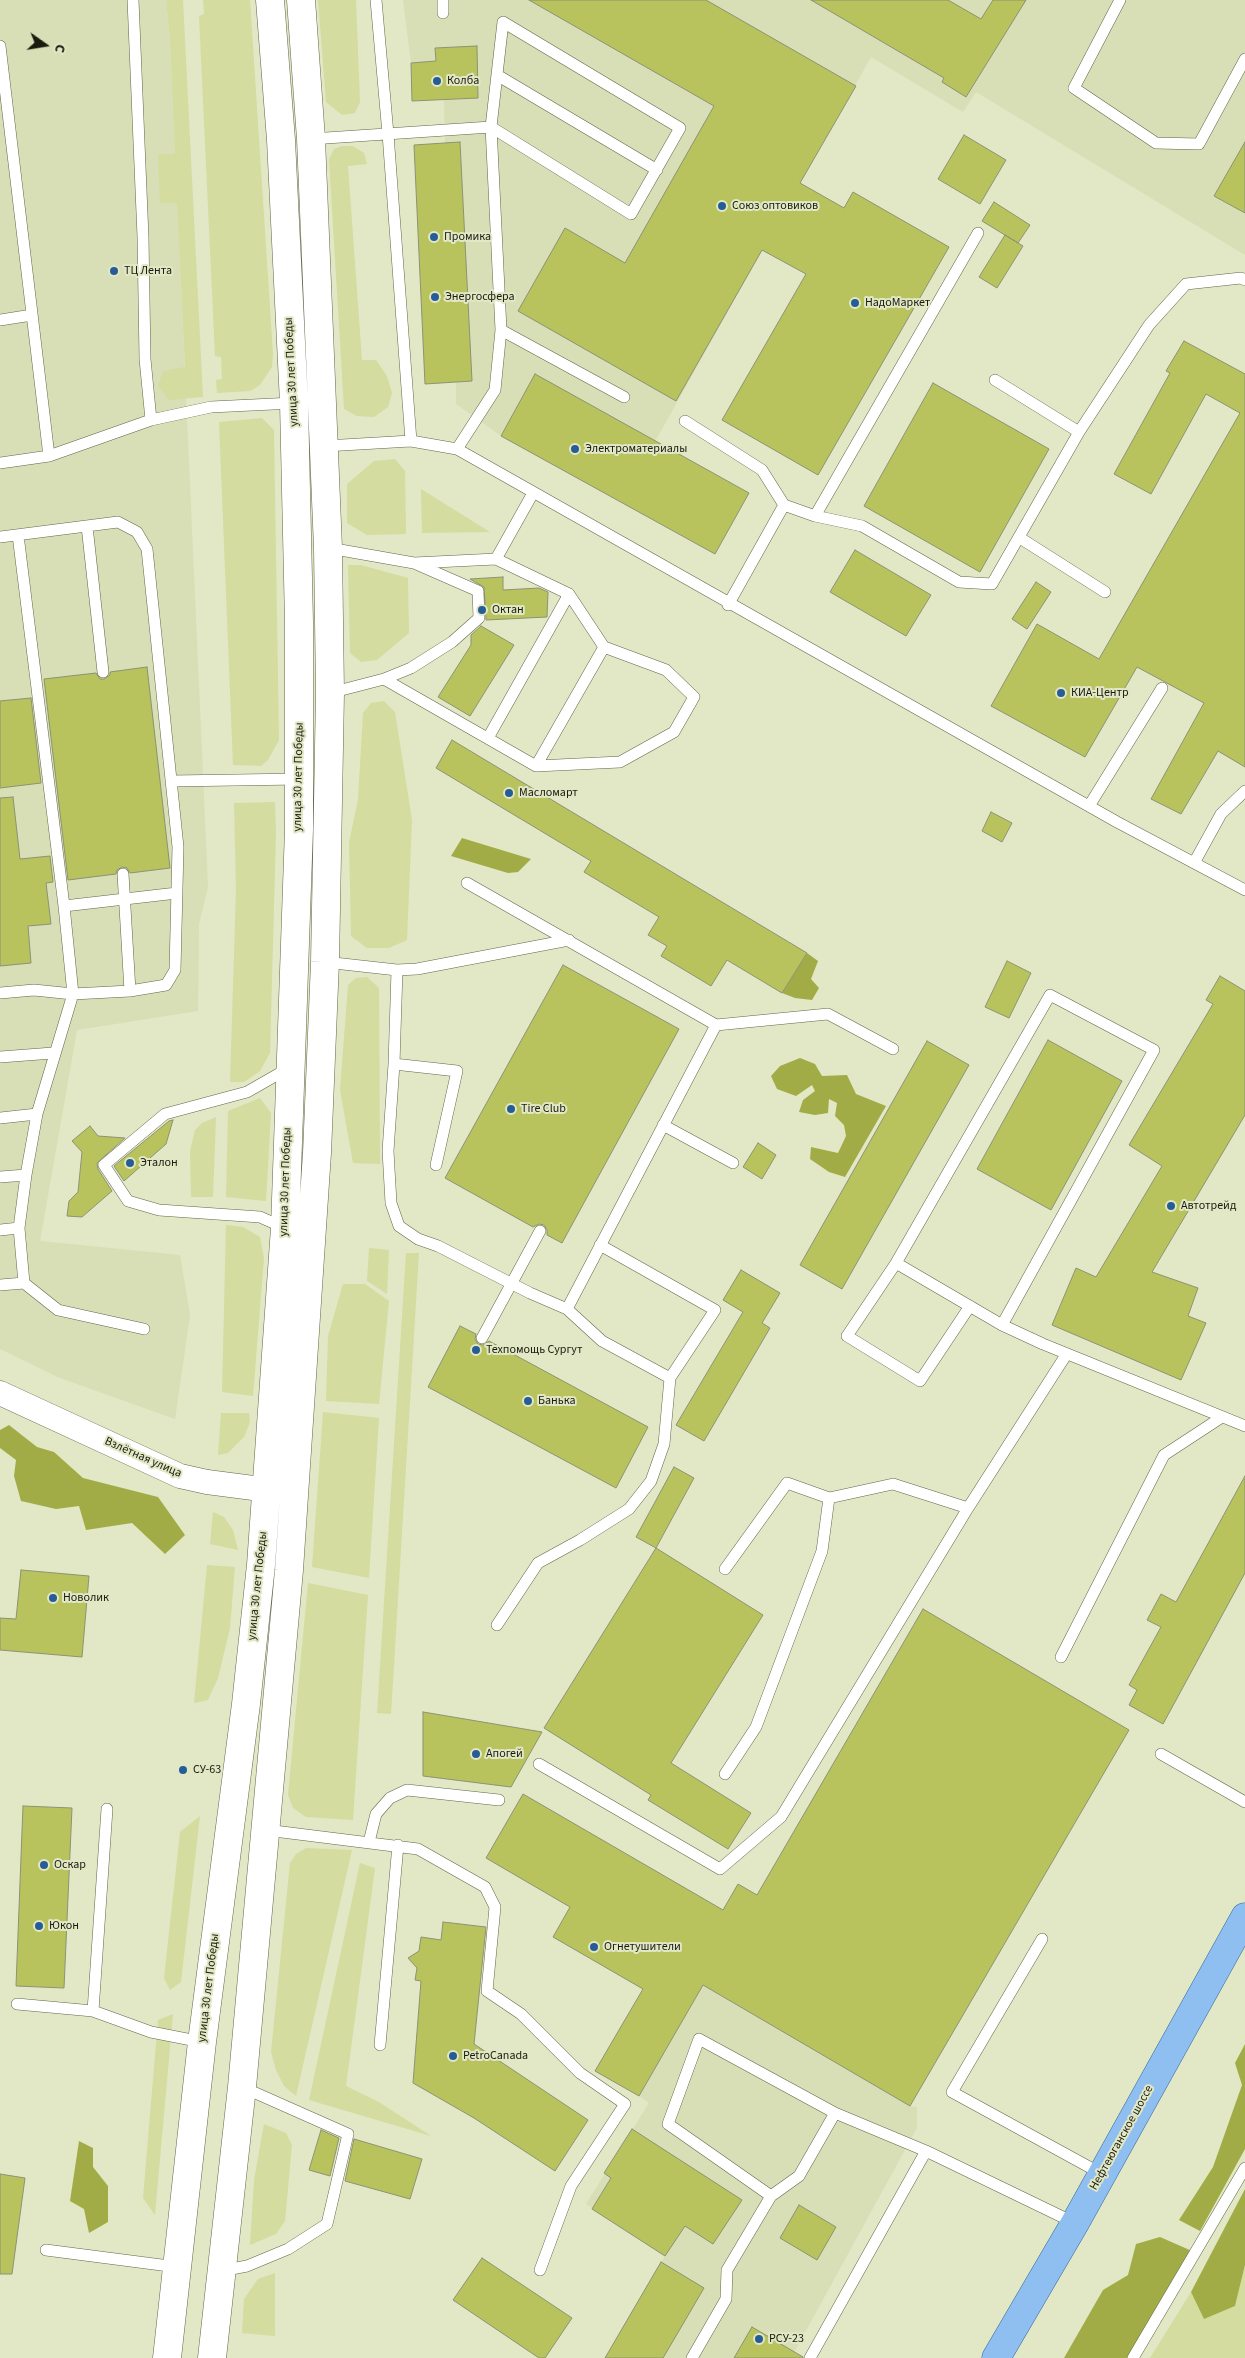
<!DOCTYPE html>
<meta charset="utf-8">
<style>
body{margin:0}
#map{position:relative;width:1245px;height:2358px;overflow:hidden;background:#e2e7c5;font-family:"Source Sans 3",sans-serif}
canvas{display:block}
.north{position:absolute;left:20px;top:20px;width:50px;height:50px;-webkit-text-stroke:4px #e2e7c5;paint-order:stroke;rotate:103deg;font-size:14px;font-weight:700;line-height:20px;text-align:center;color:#1a1b0f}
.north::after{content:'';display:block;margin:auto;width:18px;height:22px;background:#1a1b0f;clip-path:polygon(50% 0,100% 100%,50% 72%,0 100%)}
</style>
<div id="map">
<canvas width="1245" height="2358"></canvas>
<div class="north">С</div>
</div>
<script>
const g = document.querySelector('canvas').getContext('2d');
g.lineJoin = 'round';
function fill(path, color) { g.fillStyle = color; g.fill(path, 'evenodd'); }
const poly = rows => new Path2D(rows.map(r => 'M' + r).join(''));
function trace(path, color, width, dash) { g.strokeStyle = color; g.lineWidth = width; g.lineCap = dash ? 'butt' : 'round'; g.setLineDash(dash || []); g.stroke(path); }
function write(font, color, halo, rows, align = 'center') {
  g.font = font + ' "Source Sans 3",sans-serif'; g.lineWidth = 4; g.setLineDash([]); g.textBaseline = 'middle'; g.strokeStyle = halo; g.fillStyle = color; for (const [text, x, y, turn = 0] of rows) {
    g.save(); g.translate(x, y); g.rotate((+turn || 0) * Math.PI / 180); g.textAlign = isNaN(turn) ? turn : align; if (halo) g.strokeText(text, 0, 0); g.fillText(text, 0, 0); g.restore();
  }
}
fill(poly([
 [0,0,166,0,170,39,208,887,199,924,198,1011,77,1030,40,1241,180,1255,190,1315,175,1419,60,1378,0,1349],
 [403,0,1245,0,1245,255,976,92,963,112,871,57,621,502,501,436,456,404,456,382,472,381,460,143,445,143,444,100,478,98,477,47,435,48,436,61,411,63],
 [703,1985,910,2106,917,2107,917,2128,791,2358,605,2358,665,2256,586,2204,649,2103,639,2096]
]), '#d8deb5');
fill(poly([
 [166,0,183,0,203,397,169,400,158,386,163,371,185,367,177,203,160,203,158,154,175,154,170,39],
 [203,0,250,0,273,354,272,367,260,385,250,391,217,393,216,380,222,379,221,357,215,356,199,16,204,14],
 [318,0,356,0,360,102,355,113,342,115,326,102],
 [342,146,353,146,364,153,367,164,348,166,362,360,376,360,387,376,392,393,388,407,374,417,357,416,344,409,329,159,334,149],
 [262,418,274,430,279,740,268,760,261,766,233,765,219,422],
 [395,459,405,471,406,534,367,535,347,523,347,484,374,461],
 [421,489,490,532,422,533],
 [348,565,361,565,408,578,409,633,377,660,361,662,350,653],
 [384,701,395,712,412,820,407,940,389,948,367,948,351,936,349,842,358,800,363,713,371,703],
 [275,802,276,833,270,1053,260,1071,244,1082,230,1082,236,890,234,803],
 [367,977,379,988,380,1164,353,1163,340,1090,348,985,356,978],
 [260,1098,271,1113,266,1201,226,1197,228,1111],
 [216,1117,213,1197,191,1197,190,1151,195,1130,202,1123],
 [226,1225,243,1227,260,1237,264,1258,253,1396,222,1392],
 [369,1248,389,1250,387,1294,367,1281],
 [406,1253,419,1253,391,1714,377,1713],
 [343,1284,365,1284,389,1301,379,1404,326,1401,328,1336],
 [323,1412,379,1418,369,1578,312,1567],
 [221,1413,249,1413,250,1422,244,1437,228,1453,218,1455],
 [213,1512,224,1517,233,1530,238,1550,210,1544],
 [207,1565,235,1567,230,1628,218,1678,208,1700,194,1703],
 [308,1583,368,1595,353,1820,306,1817,293,1808,288,1795],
 [200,1816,181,1982,170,1990,164,1978,180,1832],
 [306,1848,352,1850,296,2096,284,2086,276,2070,271,2052,290,1863,296,1854],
 [360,1863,375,1868,346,2086,379,2102,431,2136,309,2100],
 [173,2014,155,2215,143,2198,158,2020],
 [264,2124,286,2133,292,2145,285,2221,276,2234,250,2245,254,2180],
 [1245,2265,1245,2358,1150,2358,1191,2292,1205,2318,1235,2306],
 [275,2273,275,2336,242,2333,244,2299,258,2279]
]), '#d4dca0');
fill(poly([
 [462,838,531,859,518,872,508,873,451,856],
 [807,953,818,961,811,979,819,988,812,1000,795,998,782,993],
 [800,1058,815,1064,822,1076,847,1075,856,1094,886,1106,845,1177,829,1172,810,1159,811,1147,838,1153,846,1136,844,1125,835,1116,837,1103,829,1099,828,1113,815,1115,799,1112,803,1100,815,1091,812,1085,796,1096,777,1089,771,1076,780,1066],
 [9,1425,37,1447,54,1452,83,1478,158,1497,185,1535,165,1554,132,1523,86,1530,79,1506,56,1509,21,1501,14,1476,16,1460,0,1448,0,1430],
 [1245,2044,1245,2149,1200,2231,1179,2220,1213,2167,1242,2085,1235,2063],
 [79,2141,93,2148,93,2167,108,2186,108,2222,89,2233,84,2209,70,2201],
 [1245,2189,1245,2265,1235,2306,1204,2319,1191,2292],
 [1160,2237,1192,2251,1127,2358,1064,2358,1103,2290,1128,2275,1136,2244]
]), '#a2ac46');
const building = poly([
 [529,0,706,0,856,86,800,183,844,208,853,192,949,247,818,475,722,420,806,274,762,250,676,401,518,311,565,228,625,263,714,106,529,0],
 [811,0,948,0,981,19,993,0,1026,0,966,97,942,82,944,78,811,0],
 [477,46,478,98,412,101,411,63,436,61,435,48,477,46],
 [964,135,1006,160,980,204,938,179,964,135],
 [460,142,472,381,425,384,414,145,460,142],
 [1245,142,1245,213,1214,196,1245,142],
 [994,202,1030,225,1018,243,982,221,994,202],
 [1005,235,1023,246,997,288,979,277,1005,235],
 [1184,341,1245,374,1245,767,1218,751,1181,814,1151,799,1204,703,1137,667,1085,757,991,706,1037,624,1099,659,1240,413,1206,394,1151,494,1114,474,1170,373,1166,371,1184,341],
 [535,374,749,493,715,554,501,436,535,374],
 [933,383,1049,449,980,572,864,506,933,383],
 [855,550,931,595,906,636,830,592,855,550],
 [503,577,503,590,539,588,548,592,547,617,486,620,484,587,470,579,503,577],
 [1036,582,1051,592,1027,629,1012,619,1036,582],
 [481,626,514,645,470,716,438,697,471,645,471,635,481,626],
 [147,667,170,868,130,873,127,868,122,867,117,870,116,874,68,880,44,679,96,673,100,679,104,679,110,675,110,672,147,667],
 [31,698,41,783,0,788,0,701,31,698],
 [452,740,807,953,782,993,727,960,711,986,661,956,667,946,648,935,659,917,584,872,591,861,436,768,452,740],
 [13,797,20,859,50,856,53,882,46,883,51,924,28,926,31,963,0,966,0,798,13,797],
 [991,812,1012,823,1002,842,982,831,991,812],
 [1007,961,1031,973,1009,1018,985,1007,1007,961],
 [563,965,679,1029,562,1243,547,1235,547,1230,544,1225,539,1224,533,1227,445,1178,563,965],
 [1220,976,1245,991,1245,1115,1152,1272,1198,1288,1188,1316,1206,1323,1181,1380,1052,1325,1076,1268,1096,1277,1162,1166,1129,1145,1213,1004,1206,1000,1220,976],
 [1048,1040,1122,1081,1051,1210,977,1169,1048,1040],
 [927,1041,969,1065,842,1289,800,1265,927,1041],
 [173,1120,166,1144,124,1181,114,1166,169,1121,173,1120],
 [90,1126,98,1136,125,1138,97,1163,98,1169,112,1191,82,1217,67,1216,69,1201,78,1192,82,1152,72,1141,90,1126],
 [758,1143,776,1155,762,1179,743,1167,758,1143],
 [741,1270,780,1293,762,1323,770,1328,704,1441,676,1425,743,1312,723,1300,741,1270],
 [460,1326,476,1334,475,1339,478,1344,483,1345,489,1341,648,1427,616,1488,428,1387,460,1326],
 [674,1467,694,1478,656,1548,636,1537,674,1467],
 [1245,1476,1245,1573,1163,1724,1129,1705,1137,1690,1129,1685,1161,1627,1147,1620,1161,1594,1176,1602,1245,1476],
 [656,1548,763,1615,671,1763,751,1813,728,1849,648,1800,651,1795,544,1728,656,1548],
 [21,1570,89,1576,82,1657,0,1650,0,1618,16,1619,21,1570],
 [923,1609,1129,1730,910,2106,703,1985,639,2096,595,2071,643,1989,553,1937,570,1907,486,1858,523,1794,723,1910,738,1884,757,1895,923,1609],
 [423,1712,542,1732,511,1787,423,1776,423,1712],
 [23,1806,72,1808,64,1988,16,1986,23,1806],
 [443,1922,486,1927,474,2044,588,2120,555,2171,474,2118,413,2083,421,1981,415,1980,417,1968,408,1958,419,1951,421,1937,441,1940,443,1922],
 [632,2129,742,2200,713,2244,685,2226,665,2256,592,2209,611,2178,604,2173,632,2129],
 [321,2130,339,2138,330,2176,309,2170,321,2130],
 [354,2139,422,2159,410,2199,345,2181,354,2139],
 [0,2174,25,2178,12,2274,0,2274,0,2174],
 [799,2205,836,2227,817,2260,780,2238,799,2205],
 [482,2258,572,2318,545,2358,539,2358,453,2300,482,2258],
 [661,2262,704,2288,690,2312,663,2358,605,2358,661,2262],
 [752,2327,803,2357,803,2358,734,2358,752,2327]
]);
fill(building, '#b8c35e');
trace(building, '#8d9273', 1);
const lane = poly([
 [133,0,143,237,145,359,151,420],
 [376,0,388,134,411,441],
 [443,0,443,13],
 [1120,0,1074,88,1156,143,1199,144,1245,59],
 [0,46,49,456],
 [497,75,657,170],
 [311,139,491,127,631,214,680,128,503,22,491,127,501,330,495,390,457,449],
 [0,320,32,315],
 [501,330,624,397],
 [685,421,762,470,784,505,815,516,862,526,959,582,992,584,1079,432,995,380],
 [1079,432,1149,325,1186,284,1241,278,1245,280],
 [325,446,411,441,457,449,1117,822,1245,890],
 [0,463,49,456,151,420,211,407,294,403],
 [815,516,978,233],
 [87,526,103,672],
 [18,535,64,906,73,994,37,1114,26,1175,19,1228,24,1283,58,1310,144,1329],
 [0,537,118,522,137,532,147,549,178,847,175,970,166,985,130,991,73,994,34,990,0,993],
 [1020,538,1105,592],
 [329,548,414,563,478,591,479,618,452,642,411,668,384,679,330,693],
 [496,559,533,493],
 [728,605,784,505],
 [384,679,536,766,604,647,569,594,496,559,414,563],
 [488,738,569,594],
 [536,766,620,762,674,732,694,697,666,670,604,647],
 [172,781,300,779],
 [1089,806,1162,688],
 [1194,863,1221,814,1245,791],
 [123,874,130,991],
 [467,883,716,1025,567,1309],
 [64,906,177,893],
 [325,962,397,970,417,969,569,940],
 [397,970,394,1064,388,1151,391,1203,399,1226,418,1239,438,1246,530,1293,567,1309,602,1341,670,1378],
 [716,1025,828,1014,893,1049],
 [0,1057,53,1053],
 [394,1064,457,1071,436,1165],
 [0,1118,37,1114],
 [663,1125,733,1163],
 [0,1177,26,1175],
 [285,1228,260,1217,159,1210,128,1201,104,1165,165,1114,247,1092,289,1068],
 [0,1230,19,1228],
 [896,1263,1002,1325,1043,1344,1245,1426],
 [0,1285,24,1283],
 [970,1306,920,1381,847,1336,896,1263,1050,995,1154,1050,1002,1325],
 [482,1338,540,1231],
 [725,1569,787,1483,829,1498,893,1484,968,1508],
 [497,1625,538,1563,580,1540,629,1509,651,1481,664,1444,670,1378,715,1310,600,1245],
 [1061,1657,1164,1455,1222,1417],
 [1161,1754,1245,1802],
 [539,1764,720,1869,781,1817,968,1508,1066,1355],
 [725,1774,756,1727,822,1551,829,1498],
 [266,1830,418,1849,485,1887,495,1907,487,1991,521,2014,580,2073,625,2104,571,2186,540,2270],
 [369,1842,376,1814,390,1798,407,1790,499,1800],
 [1042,1939,952,2092,1102,2174],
 [17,2004,93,2011,151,2032,202,2042],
 [93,2011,107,1809],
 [380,2045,398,1845],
 [771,2196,668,2124,699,2039,835,2113,926,2151,1075,2223],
 [46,2250,177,2267],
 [221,2271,247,2266,288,2249,327,2224,348,2134,242,2087],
 [692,2358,726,2299,727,2270,771,2196,799,2176,835,2113],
 [810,2358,926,2151],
 [1133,2358,1245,2168]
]);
const street = poly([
 [0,1393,180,1476,207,1482,284,1492]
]);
const secondary = poly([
 [167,2358,202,2042,246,1704,261,1565,285,1228,299,829,299,622,294,403,281,140,270,0],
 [212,2358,242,2087,289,1570,317,1153,325,962,330,693,328,548,311,139,301,0]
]);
const primary = poly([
 [996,2358,1075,2223,1245,1917]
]);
trace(lane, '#626649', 12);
trace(street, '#626649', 25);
trace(secondary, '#626649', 29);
trace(primary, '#35699b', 29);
trace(lane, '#fff', 11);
trace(street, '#fff', 24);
trace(secondary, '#fff', 28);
trace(primary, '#8fbef1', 28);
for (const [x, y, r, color] of [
 [437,81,5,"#275d95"],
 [722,206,5,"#275d95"],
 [434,237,5,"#275d95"],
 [114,271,5,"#275d95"],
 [435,297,5,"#275d95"],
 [855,303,5,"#275d95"],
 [575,449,5,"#275d95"],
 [482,610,5,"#275d95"],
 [1061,693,5,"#275d95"],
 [509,793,5,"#275d95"],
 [511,1109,5,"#275d95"],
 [130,1163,5,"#275d95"],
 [1171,1206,5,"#275d95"],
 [476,1350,5,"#275d95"],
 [528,1401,5,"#275d95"],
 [53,1598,5,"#275d95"],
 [476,1754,5,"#275d95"],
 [183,1770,5,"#275d95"],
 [44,1865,5,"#275d95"],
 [39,1926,5,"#275d95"],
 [594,1947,5,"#275d95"],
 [453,2056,5,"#275d95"],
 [759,2339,5,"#275d95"]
]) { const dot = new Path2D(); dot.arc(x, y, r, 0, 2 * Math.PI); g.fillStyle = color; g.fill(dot); trace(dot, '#e2e7c5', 2); }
write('12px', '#1a1b0f', '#e2e7c5', [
 ["Колба",447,81],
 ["Союз оптовиков",732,206],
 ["Промика",444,237],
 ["ТЦ Лента",124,271],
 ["Энергосфера",445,297],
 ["НадоМаркет",865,303],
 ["Электроматериалы",585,449],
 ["Октан",492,610],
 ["КИА-Центр",1071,693],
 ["Масломарт",519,793],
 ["Tire Club",521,1109],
 ["Эталон",140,1163],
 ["Автотрейд",1181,1206],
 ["Техпомощь Сургут",486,1350],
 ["Банька",538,1401],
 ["Новолик",63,1598],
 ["Апогей",486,1754],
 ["СУ-63",193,1770],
 ["Оскар",54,1865],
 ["Юкон",49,1926],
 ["Огнетушители",604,1947],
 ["PetroCanada",463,2056],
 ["РСУ-23",769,2339]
], 'left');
write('12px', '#1a1b0f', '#e2e7c5', [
 ["улица 30 лет Победы",292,372,-93],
 ["улица 30 лет Победы",299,777,-89],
 ["улица 30 лет Победы",286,1182,-88],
 ["Взлётная улица",143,1458,24],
 ["улица 30 лет Победы",258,1586,-84],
 ["улица 30 лет Победы",209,1988,-83],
 ["Нефтеюганское шоссе",1122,2138,-61]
]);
</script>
